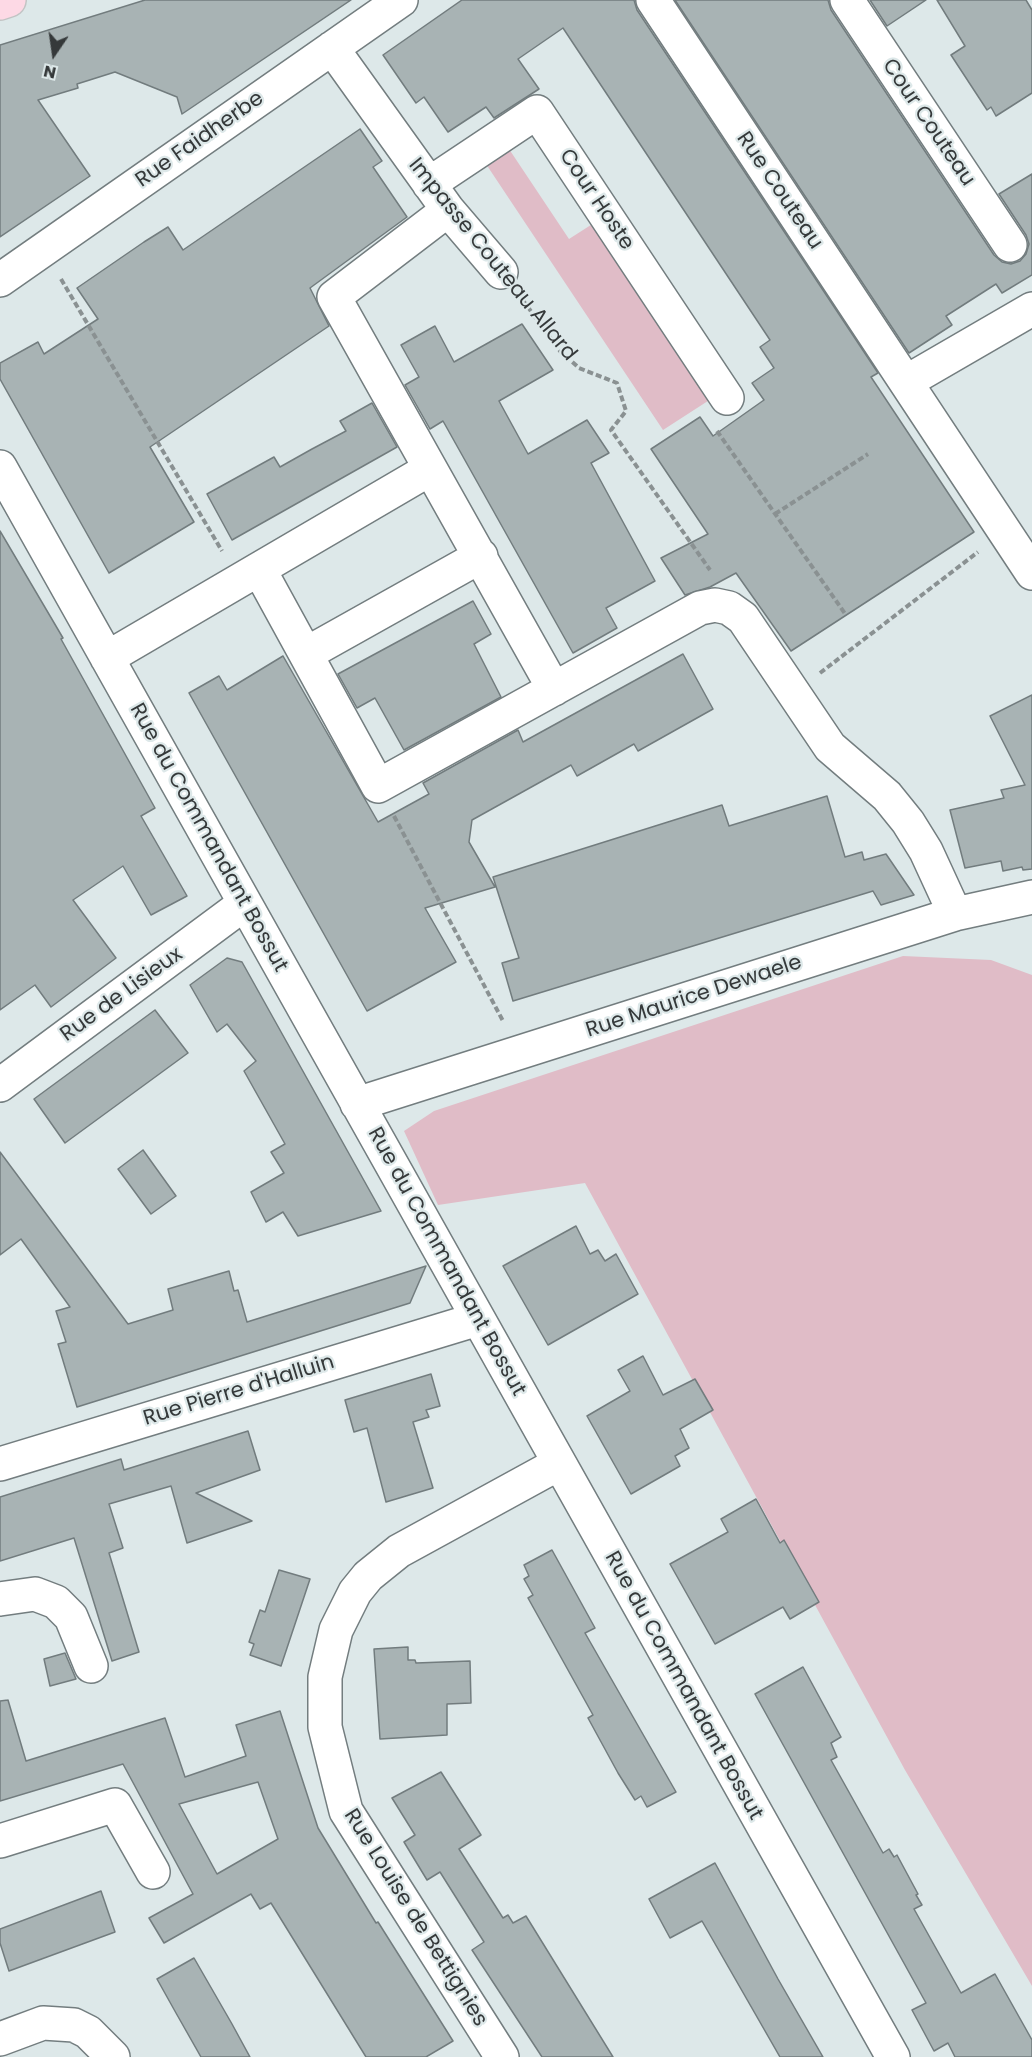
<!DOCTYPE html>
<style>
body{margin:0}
#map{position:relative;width:1032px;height:2057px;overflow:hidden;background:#dde8e9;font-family:Poppins,sans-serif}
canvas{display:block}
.north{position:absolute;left:24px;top:24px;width:60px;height:60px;-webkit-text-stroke:4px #dde8e9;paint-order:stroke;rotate:193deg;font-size:16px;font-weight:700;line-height:24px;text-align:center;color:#35393a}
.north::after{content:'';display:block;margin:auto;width:21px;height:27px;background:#35393a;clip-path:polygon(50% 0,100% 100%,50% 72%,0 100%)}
</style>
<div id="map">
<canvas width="1032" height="2057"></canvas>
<div class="north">N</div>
</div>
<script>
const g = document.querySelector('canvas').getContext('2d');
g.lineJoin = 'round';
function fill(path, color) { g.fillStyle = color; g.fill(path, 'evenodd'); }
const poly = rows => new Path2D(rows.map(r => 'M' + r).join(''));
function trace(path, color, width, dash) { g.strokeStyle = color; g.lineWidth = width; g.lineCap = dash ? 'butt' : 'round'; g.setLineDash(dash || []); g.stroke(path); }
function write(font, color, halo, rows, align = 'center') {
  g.font = font + ' Poppins,sans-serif'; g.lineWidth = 4.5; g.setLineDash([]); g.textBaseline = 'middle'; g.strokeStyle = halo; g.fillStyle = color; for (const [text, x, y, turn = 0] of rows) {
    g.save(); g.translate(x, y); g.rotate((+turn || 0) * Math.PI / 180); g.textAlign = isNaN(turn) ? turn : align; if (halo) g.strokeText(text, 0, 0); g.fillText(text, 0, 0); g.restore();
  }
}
fill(poly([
 [507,146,569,239,594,223,711,399,663,430,484,161],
 [903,956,991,960,1032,975,1032,1986,905,1770,585,1183,438,1205,404,1131,434,1111]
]), '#e0bcc7');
const building = poly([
 [145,0,351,0,182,114,177,97,115,72,77,84,78,88,38,100,90,176,0,237,0,45,145,0],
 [462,0,634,0,637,10,878,373,871,377,974,532,791,651,736,573,710,587,685,595,661,558,708,534,651,449,700,417,713,436,764,400,752,383,774,368,760,347,770,340,563,28,518,59,539,89,494,118,486,107,448,132,424,97,416,103,383,55,462,0],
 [675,0,828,0,831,10,994,255,1002,262,1011,264,1020,261,1026,254,1029,244,1026,235,999,194,1032,174,1032,275,1002,293,996,284,946,316,952,325,909,353,675,0],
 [870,0,926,0,887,26,870,0],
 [937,0,1026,0,1032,10,1032,93,996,116,991,107,987,110,951,55,965,46,937,0],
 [360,129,382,161,373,167,407,217,310,288,329,326,150,447,194,522,109,573,0,379,0,363,38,342,44,354,98,319,77,288,144,242,168,227,183,250,360,129],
 [522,324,553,370,499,401,528,454,587,420,609,453,591,463,655,581,606,608,617,628,573,653,443,421,430,429,405,385,419,377,401,345,435,326,454,362,522,324],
 [372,403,397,447,232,540,207,494,274,457,280,467,312,449,346,431,340,421,372,403],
 [0,531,63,638,61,639,155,808,141,816,187,896,151,915,123,866,73,900,116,958,51,1007,35,985,0,1010,0,531],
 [473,601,491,634,474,644,501,697,404,750,375,698,357,708,338,674,473,601],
 [683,654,713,709,638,751,634,744,577,776,571,765,472,820,469,842,495,887,425,908,456,962,367,1011,189,693,219,676,227,690,283,656,378,822,429,794,423,783,518,730,523,742,683,654],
 [1032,695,1032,869,1023,870,1022,867,1003,871,1001,861,965,868,950,810,1004,798,1001,790,1025,785,990,716,1032,695],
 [827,796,845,857,862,852,864,860,886,854,914,895,881,905,873,891,513,1001,502,963,519,958,493,877,722,805,729,826,827,796],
 [227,958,242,962,381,1211,298,1236,283,1212,266,1222,251,1192,284,1173,271,1152,285,1144,244,1071,256,1061,227,1024,217,1032,190,985,227,958],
 [155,1010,188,1053,65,1143,34,1099,155,1010],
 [143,1150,176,1196,151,1214,118,1169,143,1150],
 [0,1152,128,1324,173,1310,168,1289,229,1271,234,1291,238,1290,247,1322,426,1266,410,1303,77,1407,58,1344,66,1342,56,1311,70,1307,21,1239,0,1255,0,1152],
 [576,1226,590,1254,598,1250,605,1261,616,1254,638,1294,548,1345,503,1266,576,1226],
 [643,1356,663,1395,695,1379,713,1410,680,1429,689,1448,675,1456,680,1466,631,1494,587,1416,630,1391,618,1370,643,1356],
 [431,1374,440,1406,426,1410,429,1417,413,1422,433,1488,386,1502,367,1428,354,1432,345,1400,431,1374],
 [248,1431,260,1470,196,1493,252,1521,187,1543,171,1486,109,1504,123,1548,109,1553,139,1652,112,1661,74,1538,0,1561,0,1497,121,1459,124,1470,248,1431],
 [756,1499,780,1543,784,1540,819,1602,790,1619,783,1607,715,1644,670,1564,728,1532,721,1519,756,1499],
 [552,1550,595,1628,585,1633,676,1792,647,1807,641,1796,635,1800,618,1773,588,1718,593,1715,528,1598,533,1595,524,1579,529,1576,524,1565,552,1550],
 [279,1570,310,1579,281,1666,250,1655,254,1644,249,1642,260,1610,265,1612,279,1570],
 [408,1647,408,1660,415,1660,416,1663,470,1661,471,1703,447,1704,447,1735,380,1739,374,1649,408,1647],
 [65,1653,76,1679,50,1686,44,1659,65,1653],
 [803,1667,841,1737,831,1743,837,1757,831,1760,883,1853,889,1849,894,1857,897,1855,918,1894,916,1895,922,1905,914,1909,961,1993,995,1974,1032,2040,1032,2057,955,2057,948,2043,934,2051,912,2010,926,2003,755,1694,803,1667],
 [8,1700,26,1761,165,1718,185,1777,246,1756,236,1725,280,1711,318,1828,376,1923,378,1922,453,2041,426,2057,366,2057,271,1903,260,1909,251,1894,164,1943,149,1918,193,1894,123,1764,0,1801,0,1701,8,1700],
 [258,1782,278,1839,217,1874,179,1804,258,1782],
 [441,1772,481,1835,459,1849,503,1918,508,1915,513,1923,526,1916,613,2057,542,2057,472,1950,484,1942,440,1872,427,1880,404,1842,415,1835,392,1798,441,1772],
 [715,1863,778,1979,823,2057,780,2057,702,1921,670,1938,649,1899,715,1863],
 [101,1891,115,1932,9,1971,0,1943,0,1929,101,1891],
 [194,1958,232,2024,250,2057,201,2057,176,2013,157,1979,194,1958]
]);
fill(building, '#a8b3b4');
trace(building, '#727c7e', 1.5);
const minor = poly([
 [653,0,1032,573],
 [847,0,1010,245],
 [332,48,448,210,501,272],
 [429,184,537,112,727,398],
 [448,210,334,297,554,689],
 [0,280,401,0],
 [906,382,1032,309],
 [0,467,893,2057],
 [259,569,430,469],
 [306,654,481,556],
 [107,658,259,569,378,786,700,608,715,605,729,608,743,618,830,747,887,796,908,822,926,851,955,914],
 [0,1085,244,904],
 [357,1104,955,914,1032,897],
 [0,1464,478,1319],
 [0,1599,35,1594,56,1602,71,1617,91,1666],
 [0,1841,115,1805,153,1872],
 [0,2039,43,2023,74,2025,88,2032,113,2057],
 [502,2057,346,1811,325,1727,325,1677,336,1630,355,1592,368,1576,399,1551,558,1464]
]);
const major = poly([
 [0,3,9,0]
]);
trace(minor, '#737d7f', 36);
trace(major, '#c2c4c4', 36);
trace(poly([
 [61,279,222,551],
 [522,299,560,351,579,368,617,383,626,411,611,430,710,570],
 [717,431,846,615],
 [775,514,868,454],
 [820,673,978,552],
 [394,816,503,1021]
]), '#8a9192', 4, [6, 3]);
trace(minor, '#fff', 33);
trace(major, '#fdd9e5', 33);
write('21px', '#35393a', '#dde8e9', [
 ["Cour Couteau",928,123,56],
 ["Rue Faidherbe",200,140,-35],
 ["Rue Couteau",779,191,56],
 ["Cour Hoste",596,200,56],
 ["Impasse Couteau Allard",492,260,51],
 ["Rue du Commandant Bossut",208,838,61],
 ["Rue de Lisieux",122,995,-36],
 ["Rue Maurice Dewaele",694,997,-18],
 ["Rue du Commandant Bossut",446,1262,61],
 ["Rue Pierre d'Halluin",239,1391,-17],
 ["Rue du Commandant Bossut",683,1686,61],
 ["Rue Louise de Bettignies",415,1918,58]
]);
</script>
